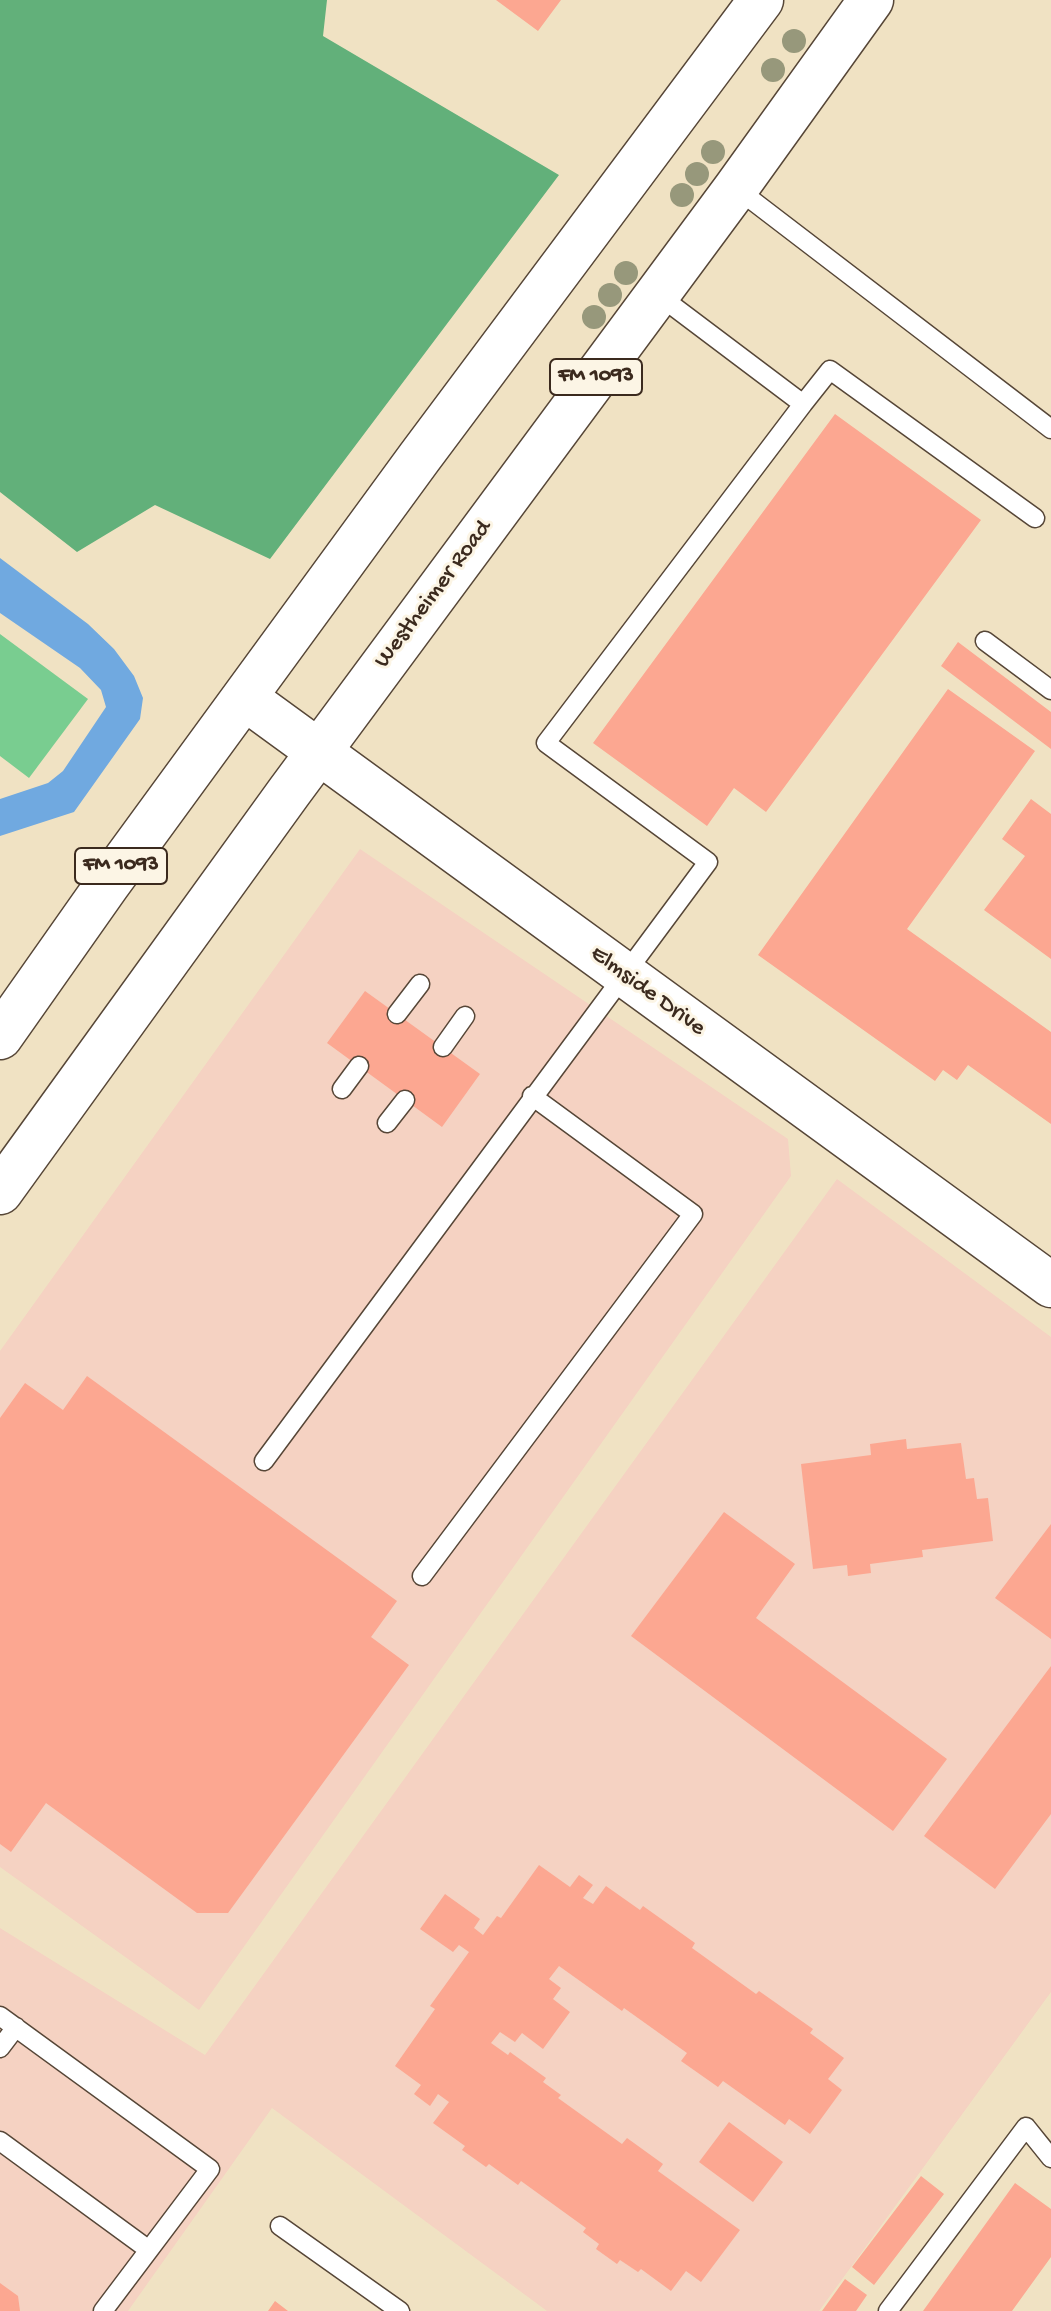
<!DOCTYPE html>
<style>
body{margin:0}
canvas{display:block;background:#f0e2c3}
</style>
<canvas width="1051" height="2311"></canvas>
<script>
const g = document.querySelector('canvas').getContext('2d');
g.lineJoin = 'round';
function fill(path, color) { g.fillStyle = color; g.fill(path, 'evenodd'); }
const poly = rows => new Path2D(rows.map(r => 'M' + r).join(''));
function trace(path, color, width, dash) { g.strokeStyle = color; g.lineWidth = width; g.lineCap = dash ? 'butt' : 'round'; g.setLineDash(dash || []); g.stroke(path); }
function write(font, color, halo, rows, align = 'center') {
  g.font = font + ' "Gochi Hand",sans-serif'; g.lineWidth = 6; g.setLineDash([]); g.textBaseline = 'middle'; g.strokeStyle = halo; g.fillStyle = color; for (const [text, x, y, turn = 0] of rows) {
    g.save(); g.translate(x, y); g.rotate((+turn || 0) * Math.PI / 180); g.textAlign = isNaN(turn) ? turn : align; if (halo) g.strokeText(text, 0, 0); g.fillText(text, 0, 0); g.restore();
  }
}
fill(poly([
 [360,849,788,1139,791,1176,199,2010,0,1867,0,1351],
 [837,1179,1051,1337,1051,1992,819,2311,547,2311,272,2108,128,2311,0,2311,0,1928,205,2055]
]), '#f5d2c2');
fill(poly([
 [0,634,88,699,29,778,0,756]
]), '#79cd90');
fill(poly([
 [0,0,327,0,323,36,559,175,270,559,155,505,77,552,0,492]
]), '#62b07a');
fill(poly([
 [0,558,88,624,114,649,134,676,143,698,140,719,74,812,0,836,0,799,48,783,63,771,106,707,101,690,80,668,0,613]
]), '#70a9e0');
fill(poly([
 [496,0,561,0,538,31],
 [835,414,981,520,766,812,734,788,707,826,593,743],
 [958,642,1051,712,1051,749,941,666],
 [948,689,1035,751,907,929,1051,1032,1051,1124,968,1065,957,1080,943,1070,935,1081,758,955],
 [1031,799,1051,814,1051,959,984,910,1025,856,1002,839],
 [365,991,480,1074,442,1127,327,1043],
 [87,1376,397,1601,371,1637,409,1665,228,1913,197,1913,46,1803,11,1852,0,1844,0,1418,25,1383,63,1410],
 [906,1439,907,1449,961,1443,966,1479,974,1478,977,1499,988,1498,993,1541,922,1550,923,1557,870,1564,871,1573,848,1576,847,1565,813,1569,801,1464,871,1455,870,1444],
 [724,1512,795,1564,756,1618,947,1759,893,1831,631,1636],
 [1051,1524,1051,1639,995,1598],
 [1051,1666,1051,1814,995,1889,924,1836],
 [539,1865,570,1887,579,1875,593,1885,583,1898,593,1904,606,1886,640,1910,643,1906,695,1943,692,1948,756,1994,759,1991,813,2029,810,2033,844,2058,828,2079,842,2090,810,2134,789,2119,785,2125,723,2081,718,2087,681,2061,687,2053,624,2008,622,2011,559,1966,549,1979,561,1988,553,1999,570,2012,543,2049,522,2033,515,2042,500,2032,491,2043,508,2055,510,2052,546,2078,543,2082,561,2095,558,2098,622,2144,627,2138,663,2164,658,2171,740,2230,701,2282,686,2271,671,2291,641,2269,638,2272,620,2260,617,2264,596,2249,599,2244,583,2232,586,2228,521,2181,518,2185,489,2164,486,2167,462,2150,465,2146,433,2123,449,2102,438,2094,430,2106,414,2094,421,2085,395,2066,435,2009,430,2006,469,1952,459,1945,453,1952,420,1929,445,1894,480,1919,474,1928,483,1935,497,1916,501,1918],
 [729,2122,783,2162,753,2202,699,2162],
 [921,2176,944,2194,874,2285,852,2267],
 [1015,2183,1051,2209,1051,2257,1012,2311,923,2311],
 [845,2279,867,2295,856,2311,822,2311],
 [0,2283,18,2296,20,2311,0,2311],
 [275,2301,288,2311,268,2311]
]), '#fca791');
const service = poly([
 [736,188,1051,429],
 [803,404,830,370,1035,518],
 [985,641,1051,690],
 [397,1014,420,984],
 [443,1047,465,1016],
 [342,1089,359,1066],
 [387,1123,405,1100],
 [264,1461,708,862,546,743,803,404,657,294],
 [422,1576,693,1214,532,1096],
 [0,2016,210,2169,103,2311],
 [0,2048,16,2027],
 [0,2141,149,2250],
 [280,2226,400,2311],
 [888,2311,1026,2127,1051,2158]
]);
const tertiary = poly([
 [245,698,1051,1285]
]);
const primary = poly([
 [0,1037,107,885,419,458,761,0],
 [0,1192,289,792,736,188,871,0]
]);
trace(service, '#564637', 21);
trace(tertiary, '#564637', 47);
trace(primary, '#564637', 47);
trace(service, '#fff', 18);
trace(tertiary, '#fff', 44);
trace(primary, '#fff', 44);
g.fillStyle = '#97987b';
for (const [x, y] of [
 [794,41],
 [773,70],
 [713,152],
 [697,174],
 [682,195],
 [626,273],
 [610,295],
 [594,317]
]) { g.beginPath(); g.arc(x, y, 12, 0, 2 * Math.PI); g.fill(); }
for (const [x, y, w] of [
 [596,377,92],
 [121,866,92]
]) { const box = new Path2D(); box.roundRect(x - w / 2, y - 18, w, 36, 6); g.fillStyle = '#fcf5e5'; g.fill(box); trace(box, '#3b2a1e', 2); }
write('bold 22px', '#3b2a1e', null, [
 ["FM 1093",596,377],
 ["FM 1093",121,866]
]);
write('24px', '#3b2a1e', '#fcf5e5', [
 ["Westheimer Road",434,595,-53],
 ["Elmside Drive",647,992,36]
]);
</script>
